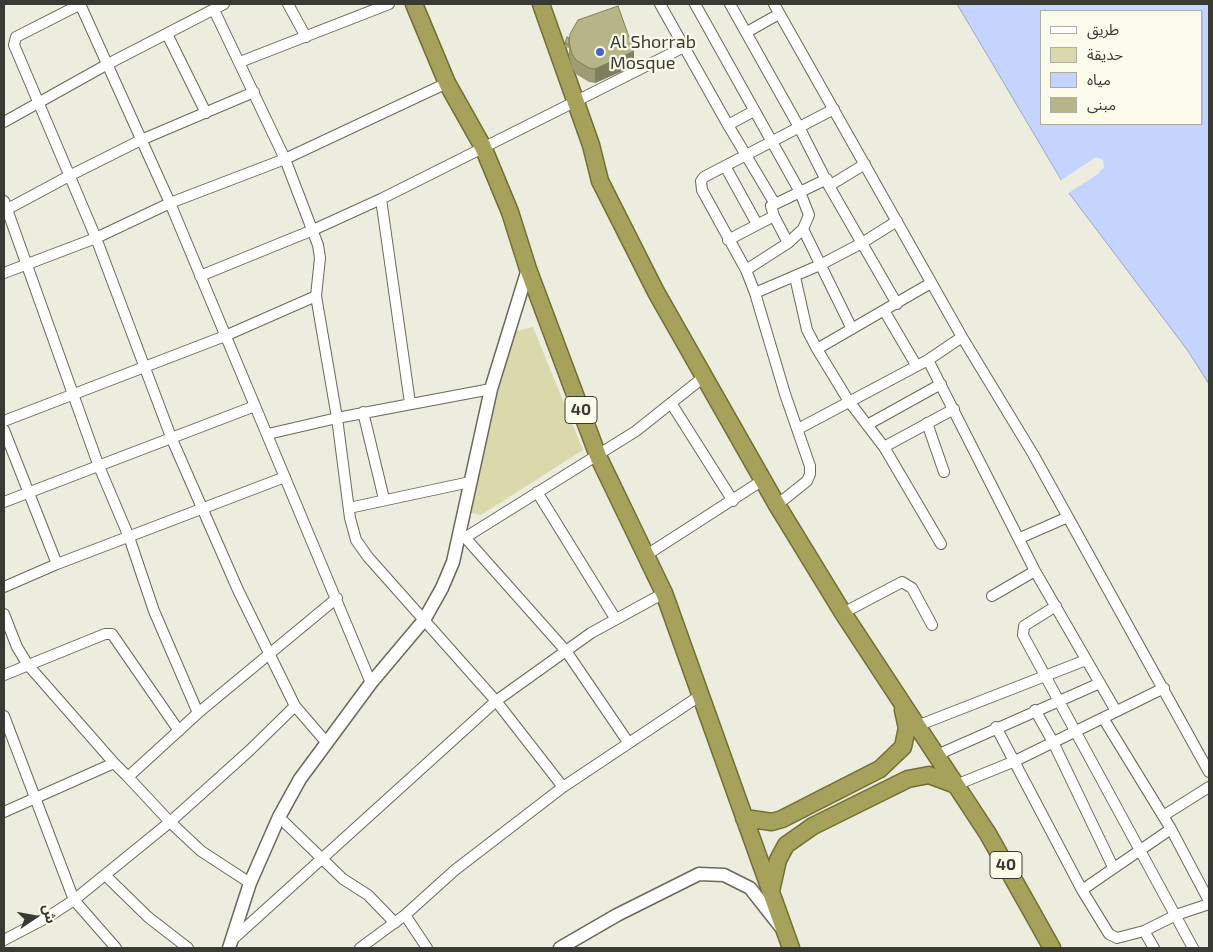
<!DOCTYPE html>
<meta charset="utf-8">
<style>
body{margin:0}
#map{position:relative;width:1213px;height:952px;overflow:hidden;background:#ededdf;font-family:"Exo 2","Noto Sans Arabic",sans-serif}
canvas{display:block}
.frame{position:absolute;inset:0;border:5px solid #3a3a34;pointer-events:none}
.legend{position:absolute;left:1040px;top:10px;width:162px;height:115px;box-sizing:border-box;background:#fbfbec;border:1px solid #aeaea2;margin:0;padding:6px 9px;list-style:none;font-size:15px;color:#3a3a34}
.legend li{display:flex;align-items:center;gap:10px;height:25px}
.legend b{width:25px;border:1px solid #aeaea2}
.north{position:absolute;left:10px;top:892px;width:50px;height:50px;-webkit-text-stroke:4px #fbfbec;paint-order:stroke;rotate:78deg;font-size:14px;font-weight:700;line-height:20px;text-align:center;color:#3a3a34}
.north::after{content:'';display:block;margin:auto;width:18px;height:22px;background:#3a3a34;clip-path:polygon(50% 0,100% 100%,50% 72%,0 100%)}
</style>
<div id="map">
<canvas width="1213" height="952"></canvas>
<div class="frame"></div>
<ul class="legend">
<li><b style="height:6px;background:#fff"></b>طريق</li>
<li><b style="height:14px;background:#dad9ab"></b>حديقة</li>
<li><b style="height:14px;background:#c4d4ff"></b>مياه</li>
<li><b style="height:14px;background:#b6b588"></b>مبنى</li>
</ul>
<div class="north">ش</div>
</div>
<script>
const g = document.querySelector('canvas').getContext('2d');
g.lineJoin = 'round';
function fill(path, color) { g.fillStyle = color; g.fill(path, 'evenodd'); }
const poly = rows => new Path2D(rows.map(r => 'M' + r).join(''));
function trace(path, color, width, dash) { g.strokeStyle = color; g.lineWidth = width; g.lineCap = dash ? 'butt' : 'round'; g.setLineDash(dash || []); g.stroke(path); }
function write(font, color, halo, rows, align = 'center') {
  g.font = font + ' "Exo 2",sans-serif'; g.lineWidth = 4.5; g.setLineDash([]); g.textBaseline = 'middle'; g.strokeStyle = halo; g.fillStyle = color; for (const [text, x, y, turn = 0] of rows) {
    g.save(); g.translate(x, y); g.rotate((+turn || 0) * Math.PI / 180); g.textAlign = isNaN(turn) ? turn : align; if (halo) g.strokeText(text, 0, 0); g.fillText(text, 0, 0); g.restore();
  }
}
fill(poly([
 [533,327,583,450,481,515,467,512,508,333]
]), '#dad9ab');
const water = poly([
 [957,4,1209,4,1209,384,1188,351,1069,193,957,4],
 [1042,11,1202,11,1202,124,1042,124,1042,11]
]);
fill(water, '#c4d4ff');
trace(water, '#9ba6c2', 1);
fill(poly([
 [1096,157,1103,160,1104,167,1098,174,1067,194,1060,181]
]), '#ededdf');
const minor = poly([
 [80,4,170,203,371,683],
 [81,4,16,37,14,45,96,238,171,437,238,590,295,706,326,742],
 [288,4,306,37],
 [660,4,728,125,775,204],
 [695,4,800,192,771,206,774,216,728,240],
 [730,4,799,127,829,186,897,304],
 [774,4,962,337,1033,454,1209,772],
 [214,10,285,159,318,245,320,258,316,296,337,418,350,518,356,540,368,557,496,701,563,787],
 [747,32,779,14],
 [167,34,206,113],
 [240,62,389,4],
 [4,122,106,65,224,4],
 [728,125,754,111],
 [725,166,757,224],
 [829,186,865,164],
 [381,199,410,403],
 [4,201,98,464,129,537,154,611,198,713],
 [4,211,69,176,141,140,254,92],
 [774,216,788,243],
 [803,229,809,215,800,192,827,179],
 [746,270,788,243,803,229,852,329],
 [4,273,96,238,170,203,285,159,447,83],
 [200,276,313,230,381,199,684,47],
 [795,277,807,330,817,349,848,400,884,447,941,544],
 [755,293,820,265,862,243,897,221],
 [885,312,916,365],
 [817,349,931,283],
 [928,360,1035,571,1116,711],
 [671,403,733,501],
 [363,412,384,499],
 [4,421,225,336,316,296],
 [927,423,944,472],
 [867,425,941,384],
 [798,429,928,360,962,337],
 [4,430,57,564],
 [268,434,337,418,491,389],
 [884,447,954,409],
 [537,492,615,618],
 [4,502,255,406],
 [777,505,807,481,810,474,810,466,785,394,755,293,746,270,702,190,701,181,704,177,834,109],
 [349,508,470,482],
 [462,534,566,651,628,742],
 [466,537,636,431,705,376],
 [1020,538,1068,517],
 [645,556,763,480],
 [4,587,57,564,285,477],
 [992,596,1035,571],
 [1056,606,1024,626,1023,635,1193,948],
 [843,613,902,582,912,588,932,625],
 [4,614,17,647,28,665,114,763],
 [4,675,105,634,112,634,179,731],
 [1035,710,1053,742,1113,867],
 [4,716,74,900,116,948],
 [1103,718,1171,829,1209,901],
 [917,726,1086,660],
 [996,727,1082,890,1109,934,1117,938,1144,931,1176,915,1209,904],
 [937,755,1100,683],
 [128,777,170,822,201,851,250,883],
 [956,785,1015,761,1164,688],
 [4,812,114,763,128,777,198,713,337,598],
 [1163,816,1209,787],
 [279,817,343,879,368,895,395,923],
 [105,875,148,917,188,948],
 [1082,890,1171,829],
 [405,915,427,948],
 [1144,931,1154,948],
 [4,940,48,917,74,900,170,822,249,751,295,706],
 [232,940,496,701,591,633,664,593],
 [360,948,405,915,455,870,563,787,701,695]
]);
const tertiary = poly([
 [229,948,250,883,279,817,300,779,371,683,424,620,442,588,453,562,491,389,528,269],
 [560,948,617,915,699,874,724,875,750,888,780,926]
]);
const trunk = poly([
 [414,4,447,83,483,147,510,212,528,269,598,456,664,593,791,948],
 [541,4,591,145,600,181,656,292,777,505,843,613,988,834,1052,948],
 [744,818,772,822,782,819,880,769,903,747,907,728,903,710],
 [771,891,778,860,786,845,813,826,908,779,929,775,956,785]
]);
trace(minor, '#68685b', 12);
trace(tertiary, '#68685b', 15);
trace(trunk, '#716f34', 19);
trace(minor, '#fff', 10);
trace(tertiary, '#fff', 12);
trace(trunk, '#a6a25c', 16);
fill(poly([
 [565,43,634,66,595,83,589,82,576,74,572,68,569,56,569,48,565,47]
]), '#9d9c75');
fill(poly([
 [634,51,634,66,595,83,595,69]
]), '#7f7f5f');
const building = poly([
 [618,6,634,51,595,69,589,68,576,60,572,54,569,42,570,34,578,20,618,6],
 [567,37,569,38,569,45,565,43,567,37]
]);
fill(building, '#b6b588');
trace(building, '#7f7f5f', 1);
for (const [x, y, r, color] of [
 [600,52,5,"#4562d5"]
]) { const dot = new Path2D(); dot.arc(x, y, r, 0, 2 * Math.PI); g.fillStyle = color; g.fill(dot); trace(dot, '#fbfbec', 2); }
for (const [x, y, w] of [
 [581,410,32],
 [1006,865,32]
]) { const box = new Path2D(); box.roundRect(x - w / 2, y - 13.5, w, 27, 4); g.fillStyle = '#fbfbec'; g.fill(box); trace(box, '#3a3a34', 1); }
write('bold 16px', '#3a3a34', null, [
 ["40",581,410],
 ["40",1006,865]
]);
write('18px', '#3a3a34', '#fbfbec', [
 ["Al Shorrab",610,42],
 ["Mosque",610,63]
], 'left');
</script>
